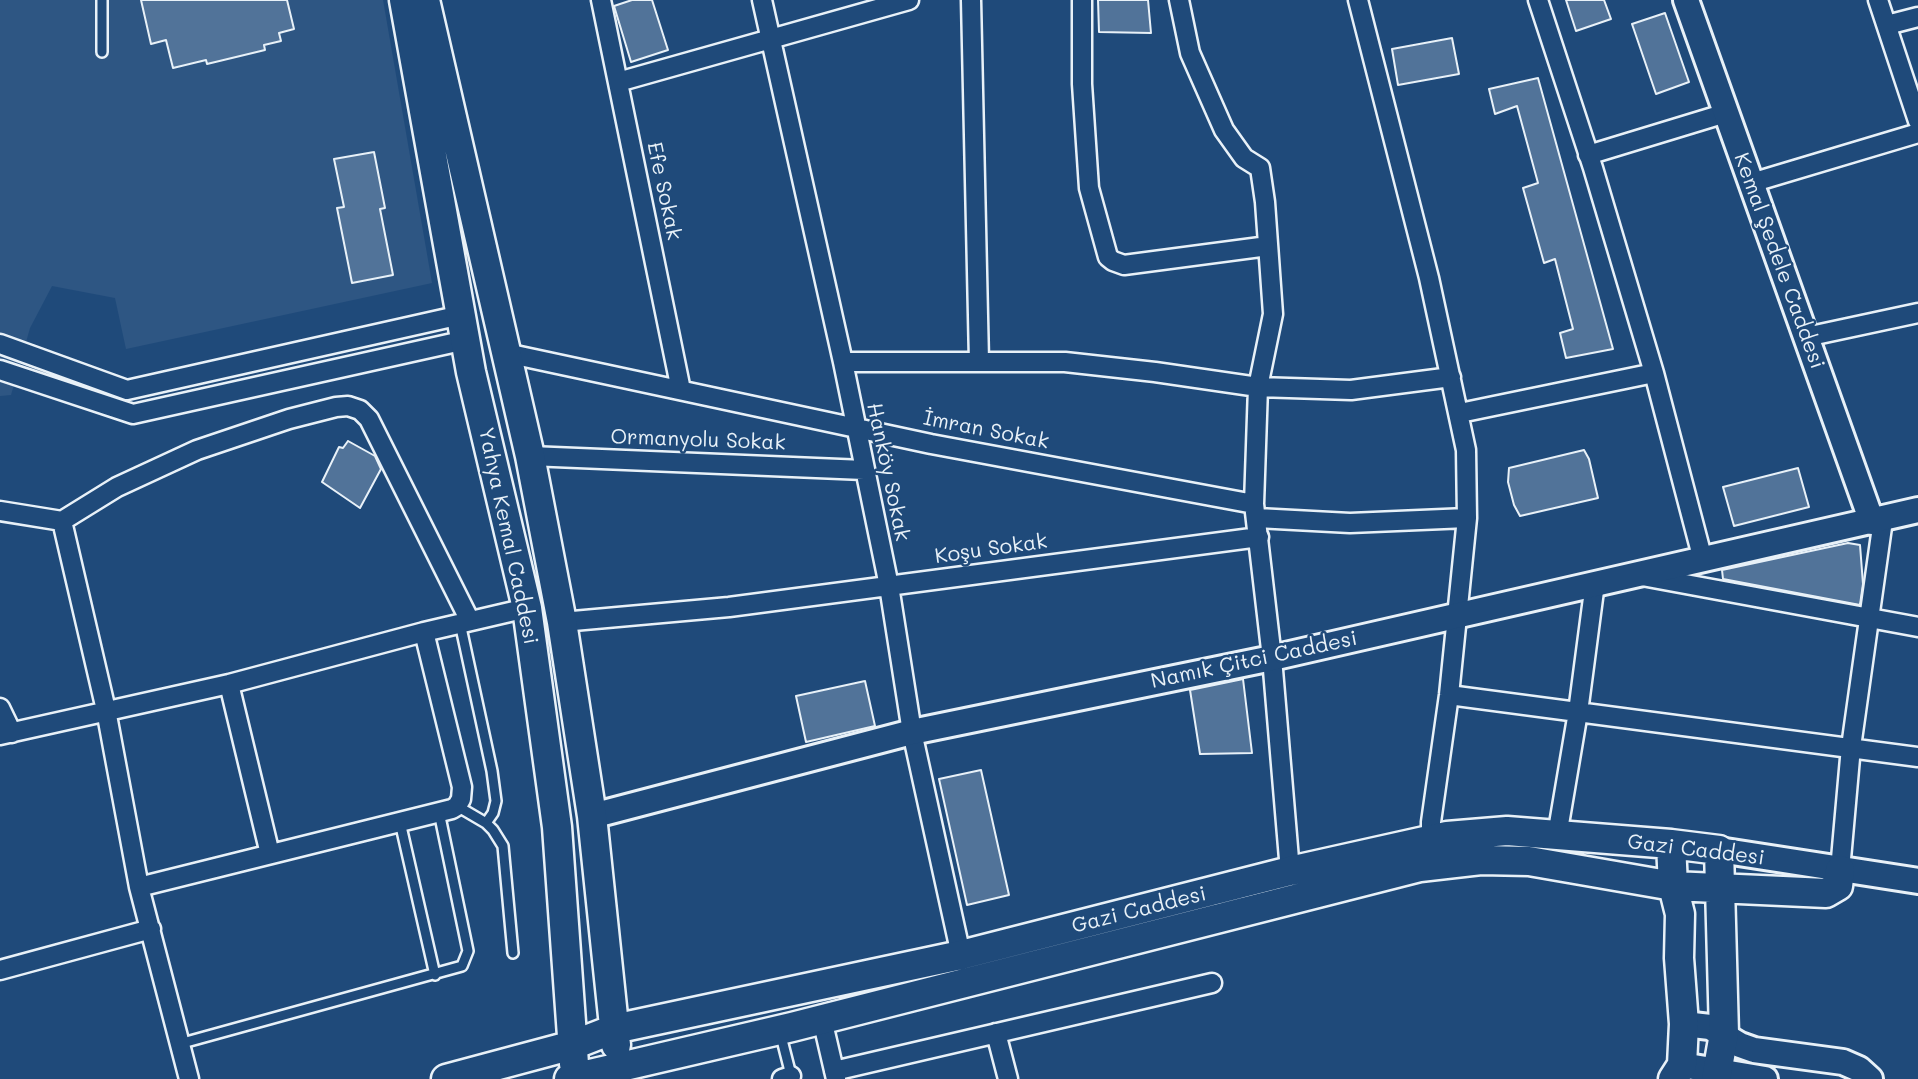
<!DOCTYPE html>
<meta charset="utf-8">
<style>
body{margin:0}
canvas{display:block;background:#1f4a7a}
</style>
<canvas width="1918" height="1079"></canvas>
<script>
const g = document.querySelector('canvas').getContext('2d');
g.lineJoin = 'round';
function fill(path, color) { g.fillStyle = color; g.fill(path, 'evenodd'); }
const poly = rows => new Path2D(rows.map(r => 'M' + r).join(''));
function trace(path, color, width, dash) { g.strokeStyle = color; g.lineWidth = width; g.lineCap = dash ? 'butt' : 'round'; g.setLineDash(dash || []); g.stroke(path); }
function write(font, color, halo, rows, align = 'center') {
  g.font = font + ' Mali,sans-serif'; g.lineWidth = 5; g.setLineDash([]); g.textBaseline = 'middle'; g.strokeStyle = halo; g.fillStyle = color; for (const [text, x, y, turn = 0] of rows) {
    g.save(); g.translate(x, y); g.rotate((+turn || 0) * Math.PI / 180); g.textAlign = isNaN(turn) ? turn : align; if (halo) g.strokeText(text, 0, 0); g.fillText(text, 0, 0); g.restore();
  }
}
fill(poly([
 [0,0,383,0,432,283,126,349,115,298,52,286,30,328,11,395,0,396]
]), '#2e5683');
const building = poly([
 [141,0,287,0,294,29,279,33,281,41,264,45,265,50,207,64,206,60,173,68,166,40,151,44,141,0],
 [632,0,652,0,668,50,631,62,614,6,632,0],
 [1098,0,1148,0,1151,33,1099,32,1098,0],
 [1566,0,1604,0,1611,19,1576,31,1566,0],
 [1665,13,1689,82,1656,94,1632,24,1665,13],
 [1452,38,1459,74,1398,85,1392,49,1452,38],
 [1538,78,1613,349,1566,358,1560,333,1573,329,1555,259,1544,263,1523,188,1538,183,1517,106,1495,114,1489,89,1538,78],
 [374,152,385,208,380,209,393,275,352,283,337,208,344,207,334,159,374,152],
 [348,441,375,456,381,469,360,508,322,482,339,447,343,448,348,441],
 [1584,450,1589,459,1598,498,1520,516,1514,505,1508,482,1509,468,1584,450],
 [1798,468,1809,507,1734,526,1723,487,1798,468],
 [1848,543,1860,545,1863,584,1860,605,1723,579,1722,570,1848,543],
 [1243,679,1252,753,1200,754,1190,690,1243,679],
 [865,681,875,726,806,742,796,696,865,681],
 [981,770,1009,895,967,905,939,779,981,770]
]);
fill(building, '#517399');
trace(building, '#e8f1f8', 2);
const lane = poly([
 [102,0,102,52],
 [460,623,492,771,496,801,493,813,486,823],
 [457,806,486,823,493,830,503,846,513,953],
 [400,822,435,975],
 [780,1032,792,1079],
 [179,1044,462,966,468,951,439,812]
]);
const street = poly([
 [601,0,681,390],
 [762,0,843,362,889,586,912,732,961,955],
 [971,0,979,361],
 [1082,0,1082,84,1089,188,1108,257,1113,261,1124,265,1268,246],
 [1179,0,1190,53,1224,130,1244,158,1260,168,1265,202,1273,314,1258,387,1254,504,1272,658,1290,871],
 [1358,0,1429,278,1466,450,1467,518,1449,695,1431,822,1431,840],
 [1538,0,1593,168,1654,373,1703,560],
 [1878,0,1918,121],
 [1887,25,1918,17],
 [618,82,909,0],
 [1588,155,1726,113],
 [1751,183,1918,133],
 [1806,337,1918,313],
 [0,344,127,390,461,315],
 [506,353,931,444,1254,504],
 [843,362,1065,362,1155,372,1258,387,1351,390,1451,377],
 [0,370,133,414,466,340],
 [1460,413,1654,373],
 [530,456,864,470],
 [0,511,62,521,117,487,197,450,289,419,336,407,348,406,360,410,369,419,470,621],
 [1257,518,1350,523,1467,518],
 [62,521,106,710,139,887,189,1079],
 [1642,576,1918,627],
 [562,622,729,607,1259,537],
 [229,684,270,854],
 [1449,695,1918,757],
 [0,708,12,733],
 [0,735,229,684,424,632,527,608],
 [1557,836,1578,712,1595,583],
 [1840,870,1851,747,1883,520],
 [139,887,452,809,457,806,461,799,462,787,424,632],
 [0,970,151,929],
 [822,1019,836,1079],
 [996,1033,1008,1079],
 [834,1071,1212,983],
 [782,1079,791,1076]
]);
const secondary = poly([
 [1686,0,1872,522],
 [592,816,912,732,1272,658,1918,510],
 [1719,850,1918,881],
 [1684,1024,1710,1027,1740,1045,1754,1050,1843,1062,1859,1069,1870,1079],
 [1682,1065,1765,1079]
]);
const primary = poly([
 [404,0,471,372,527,608,557,827,574,1064],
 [425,0,530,456,562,622,592,816,616,1045],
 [1671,844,1673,886,1680,914,1679,958,1684,1024,1682,1065,1673,1079],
 [446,1079,573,1045,614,1029,961,955,1290,871,1447,836,1507,831,1671,844,1719,850,1724,1034,1716,1079],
 [569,1079,792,1027,1420,867,1481,860,1529,861,1673,886,1826,893,1838,886,1840,870]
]);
trace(lane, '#e8f1f8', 14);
trace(street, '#e8f1f8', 23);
trace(secondary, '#e8f1f8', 30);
trace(primary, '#e8f1f8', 33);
trace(lane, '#1f4a7a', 9);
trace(street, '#1f4a7a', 18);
trace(secondary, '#1f4a7a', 24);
trace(primary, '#1f4a7a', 28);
write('21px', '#e8f1f8', '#1f4a7a', [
 ["Efe Sokak",664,191,78],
 ["Kemal Şedele Caddesi",1779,261,70],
 ["İmran Sokak",986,430,11],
 ["Ormanyolu Sokak",698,440,2],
 ["Hanköy Sokak",888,472,78],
 ["Yahya Kemal Caddesi",508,536,78],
 ["Koşu Sokak",991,549,-8],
 ["Namık Çitci Caddesi",1254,660,-12],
 ["Gazi Caddesi",1696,850,7],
 ["Gazi Caddesi",1139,910,-14]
]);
</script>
